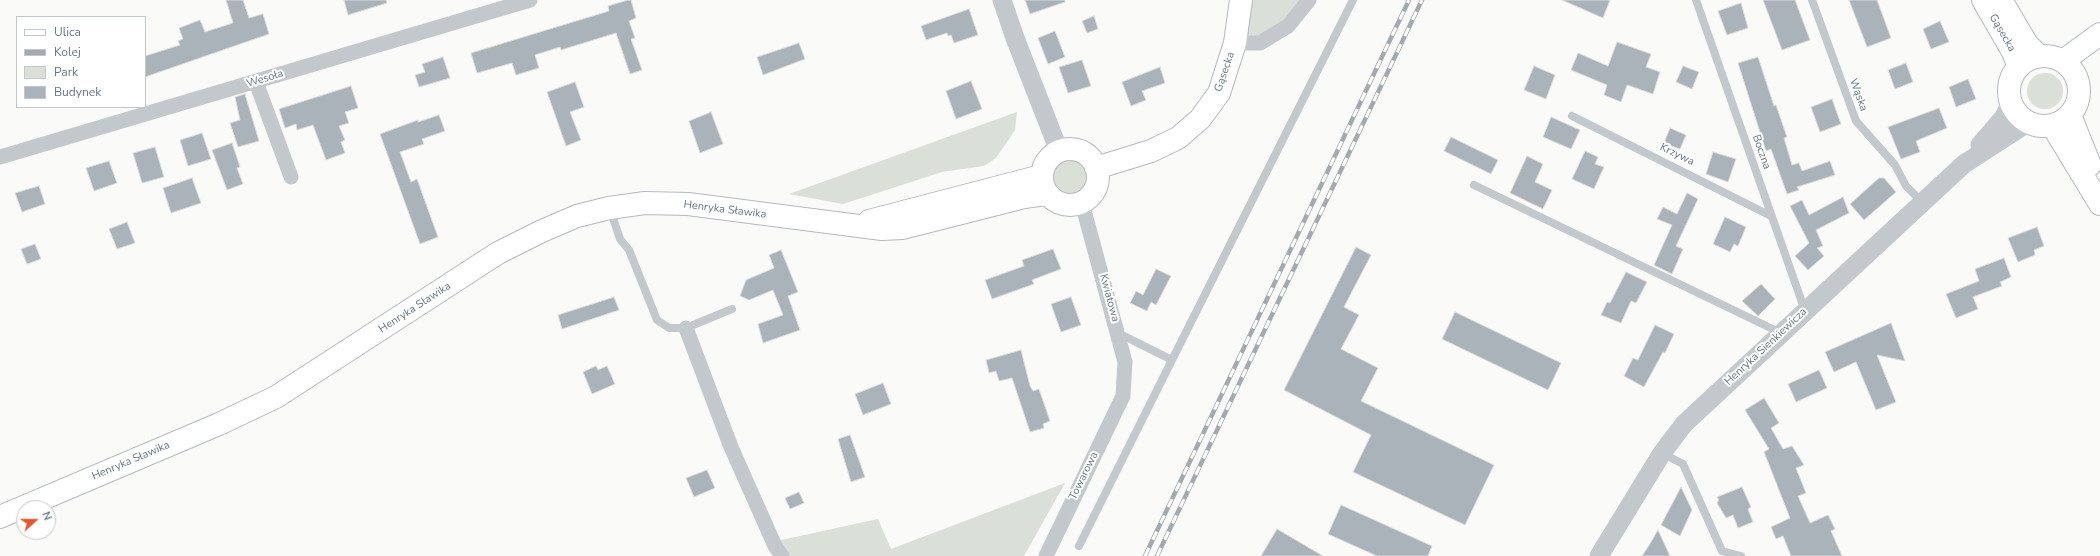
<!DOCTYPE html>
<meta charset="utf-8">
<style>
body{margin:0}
#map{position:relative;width:2100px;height:556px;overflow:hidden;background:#fafaf8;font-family:"Nunito Sans",sans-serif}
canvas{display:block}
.legend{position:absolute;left:16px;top:16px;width:130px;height:92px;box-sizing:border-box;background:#fff;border:1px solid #c1c8cd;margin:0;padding:5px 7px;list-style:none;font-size:12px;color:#657683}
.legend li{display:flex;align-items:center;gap:8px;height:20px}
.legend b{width:20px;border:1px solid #c1c8cd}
.north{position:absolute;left:16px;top:500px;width:40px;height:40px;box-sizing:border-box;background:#fff;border:1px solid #c1c8cd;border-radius:50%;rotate:69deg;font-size:11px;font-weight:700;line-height:16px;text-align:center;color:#657683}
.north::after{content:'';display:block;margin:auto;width:14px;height:18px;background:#e4572e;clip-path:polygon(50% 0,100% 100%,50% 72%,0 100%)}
</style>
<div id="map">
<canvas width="2100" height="556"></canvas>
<ul class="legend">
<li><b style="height:5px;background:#fff"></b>Ulica</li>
<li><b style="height:5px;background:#a2aab0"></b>Kolej</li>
<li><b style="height:11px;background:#dadfd7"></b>Park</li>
<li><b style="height:11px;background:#aab3b9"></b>Budynek</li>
</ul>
<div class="north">N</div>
</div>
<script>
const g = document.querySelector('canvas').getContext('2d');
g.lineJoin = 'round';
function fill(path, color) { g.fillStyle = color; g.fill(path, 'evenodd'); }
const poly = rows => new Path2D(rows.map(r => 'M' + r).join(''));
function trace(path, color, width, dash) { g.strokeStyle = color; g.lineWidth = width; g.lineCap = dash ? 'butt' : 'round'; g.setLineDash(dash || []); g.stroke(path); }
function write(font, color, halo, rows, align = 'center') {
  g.font = font + ' "Nunito Sans",sans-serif'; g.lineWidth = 4; g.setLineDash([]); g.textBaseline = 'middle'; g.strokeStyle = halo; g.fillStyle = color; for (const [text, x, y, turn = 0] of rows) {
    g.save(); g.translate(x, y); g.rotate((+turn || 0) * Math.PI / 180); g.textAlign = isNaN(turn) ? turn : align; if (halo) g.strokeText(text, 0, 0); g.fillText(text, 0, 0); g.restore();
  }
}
fill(poly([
 [1241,0,1309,0,1288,26,1235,43],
 '2027 91a18 18 0 1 1 36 0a18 18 0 1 1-36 0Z',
 [1017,112,1015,130,996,158,984,166,942,172,843,204,789,194],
 '1053 177a17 17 0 1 1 34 0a17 17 0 1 1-34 0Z',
 [1065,483,1024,556,789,556,777,541,878,519,891,549]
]), '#dadfd7');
const building = poly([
 [226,0,243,0,249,18,263,14,269,34,145,77,145,56,180,45,178,41,183,39,179,28,200,20,205,32,233,23,226,0],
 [344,0,386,0,387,3,348,15,344,0],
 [628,0,631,0,636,18,629,21,635,38,631,39,642,70,630,74,616,33,561,50,560,47,535,55,539,68,516,75,512,63,477,73,471,53,609,11,608,6,628,0],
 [1025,0,1065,0,1065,2,1030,14,1025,0],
 [1562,0,1610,0,1603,18,1562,0],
 [1763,0,1795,0,1810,40,1782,50,1763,0],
 [1849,0,1877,0,1891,38,1867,47,1849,0],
 [1741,3,1748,28,1727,35,1718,11,1741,3],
 [969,9,978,35,954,43,951,35,948,36,947,33,926,40,921,26,969,9],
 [1094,16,1098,29,1087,33,1082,21,1094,16],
 [1940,21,1949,42,1931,49,1923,29,1940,21],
 [1055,31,1065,57,1048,64,1038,38,1055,31],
 [1617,42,1651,54,1646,67,1660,72,1653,94,1627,85,1621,102,1604,95,1607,85,1571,70,1578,53,1608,66,1617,42],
 [799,43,805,59,763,75,757,57,799,43],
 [443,57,450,78,419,87,415,75,425,72,422,64,443,57],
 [1758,57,1774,106,1776,105,1787,137,1784,138,1792,165,1799,163,1802,171,1830,161,1835,175,1797,187,1799,190,1787,194,1771,149,1766,151,1738,63,1758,57],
 [1082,60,1091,86,1068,93,1059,67,1082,60],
 [1906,63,1913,82,1895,89,1888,70,1906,63],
 [1534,66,1555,75,1546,99,1524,90,1534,66],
 [1683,66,1699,72,1692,89,1676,82,1683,66],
 [1160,67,1165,83,1142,91,1146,100,1131,106,1122,82,1160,67],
 [1968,79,1976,99,1956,107,1949,87,1968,79],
 [971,81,982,109,956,119,946,91,971,81],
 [575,82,584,107,570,112,581,140,566,146,547,92,575,82],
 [351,86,358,108,345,112,349,123,339,126,345,140,341,142,345,153,326,160,313,125,297,130,296,124,285,128,279,109,351,86],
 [245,94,259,141,238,147,230,123,240,120,235,97,245,94],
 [1832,99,1841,124,1820,132,1811,107,1832,99],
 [1939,108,1947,128,1916,141,1920,152,1901,159,1888,127,1939,108],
 [711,112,723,144,700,153,689,121,711,112],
 [439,115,445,131,422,139,424,144,400,152,411,182,417,179,438,237,420,244,380,134,418,120,418,122,439,115],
 [1551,117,1580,130,1571,149,1543,137,1551,117],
 [1670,128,1686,135,1680,149,1664,143,1670,128],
 [202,133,211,159,188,166,180,140,202,133],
 [1451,137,1498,160,1491,174,1444,151,1451,137],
 [232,143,240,167,237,168,243,184,227,190,212,150,232,143],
 [155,147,164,177,142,183,133,153,155,147],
 [1585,151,1598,157,1595,164,1604,167,1594,189,1572,179,1585,151],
 [1713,152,1736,159,1728,182,1706,174,1713,152],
 [1527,156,1543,164,1535,182,1552,190,1543,209,1510,193,1527,156],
 [109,161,117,183,94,191,86,168,109,161],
 [192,178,201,203,171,213,163,188,192,178],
 [1879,178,1884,178,1896,192,1864,220,1850,204,1879,178],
 [39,186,45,204,22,212,15,193,39,186],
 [1687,193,1698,199,1676,246,1683,249,1672,274,1654,265,1672,225,1657,219,1663,207,1677,214,1687,193],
 [1843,197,1849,213,1816,230,1823,246,1817,248,1824,256,1808,270,1795,256,1809,243,1790,206,1802,200,1809,215,1843,197],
 [1725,217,1746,227,1738,246,1734,244,1730,252,1713,244,1725,217],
 [127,222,135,243,117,249,109,229,127,222],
 [2037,227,2044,246,2034,250,2035,255,2018,262,2008,238,2037,227],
 [35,244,41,259,27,264,21,249,35,244],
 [1356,247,1371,255,1344,307,1359,315,1341,349,1378,368,1361,401,1494,465,1465,525,1353,472,1371,435,1284,390,1356,247],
 [1053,249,1061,269,1032,280,1034,284,992,299,985,280,1024,266,1022,260,1053,249],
 [781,250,798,292,788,296,800,330,763,343,758,324,783,315,773,290,749,300,740,296,746,280,774,268,769,255,781,250],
 [2004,258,2011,277,2000,282,2002,286,1973,297,1978,309,1956,318,1946,294,1979,281,1975,269,2004,258],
 [1156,269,1171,276,1156,305,1151,302,1147,311,1130,303,1136,291,1143,295,1156,269],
 [1626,272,1647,282,1636,303,1631,301,1621,323,1601,315,1607,302,1610,303,1626,272],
 [1761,284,1775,299,1758,316,1742,301,1761,284],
 [614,297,619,310,562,329,558,315,614,297],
 [1071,297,1081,325,1061,332,1051,304,1071,297],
 [1455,312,1561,363,1548,390,1442,339,1455,312],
 [1891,323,1905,361,1877,355,1896,402,1876,410,1856,362,1834,372,1825,352,1891,323],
 [1655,325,1674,334,1665,353,1663,352,1644,387,1624,376,1633,358,1638,360,1655,325],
 [1021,350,1030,386,1033,391,1039,389,1050,421,1043,424,1044,428,1030,432,1012,378,999,381,996,371,989,373,986,360,1021,350],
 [596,366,598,370,607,366,615,384,592,394,583,372,596,366],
 [1819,370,1827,388,1796,402,1788,384,1819,370],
 [883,383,891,404,863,415,855,394,883,383],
 [1764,398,1779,423,1771,428,1783,449,1792,446,1804,465,1796,468,1806,493,1798,496,1810,523,1828,515,1835,529,1831,531,1842,556,1791,556,1783,536,1776,539,1771,527,1790,518,1764,452,1769,449,1745,410,1764,398],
 [850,435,865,477,851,482,838,439,850,435],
 [707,470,715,488,694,497,686,478,707,470],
 [1681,487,1692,510,1680,536,1661,525,1681,487],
 [1742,487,1751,507,1748,509,1753,522,1738,528,1733,515,1726,518,1717,503,1719,500,1717,497,1742,487],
 [799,492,804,503,790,509,785,498,799,492],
 [1341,505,1432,546,1428,556,1377,556,1328,534,1341,505],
 [1277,529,1323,556,1261,556,1277,529],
 [1658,530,1670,556,1642,556,1648,547,1658,530]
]);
fill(building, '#aab3b9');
trace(building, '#dcdcda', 1);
const secondary = poly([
 [1983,0,2013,52,2019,67],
 [2001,0,2027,44,2039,56],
 '2009 91a35 35 0 1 1 70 0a35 35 0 1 1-70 0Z',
 [2063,61,2100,34],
 [2070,115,2090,165],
 [2052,125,2100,204],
 '1042 177a28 28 0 1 1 56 0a28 28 0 1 1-56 0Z',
 [1096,168,1151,151,1178,138,1200,119,1219,93,1235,43,1241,0],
 [869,221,1041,176],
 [0,517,219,424,276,397,498,253,542,231,577,216,609,208,645,203,688,204,882,229,902,228,1024,197,1046,194]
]);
trace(secondary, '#b3babf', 24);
trace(poly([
 [1696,0,1805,311],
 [1812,0,1856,121,1895,165,1906,186,1922,202],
 [1572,116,1771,216],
 [1474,185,1781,333],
 [610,209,620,239,629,250,657,320,669,328,686,328,732,309],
 [1172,360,1353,0],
 [1662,453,1683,464,1722,551,1741,556],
 [1079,546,1172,360,1118,333]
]), '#c3c8cc', 8);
trace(poly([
 [1235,43,1260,43,1288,26,1309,0],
 [256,82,291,177],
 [0,157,530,0],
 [686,328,731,447,775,546,782,556],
 [1046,556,1123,396,1125,362,1082,203]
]), '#c3c8cc', 15);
trace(poly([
 [1002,0,1015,38,1059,151],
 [1980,145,2004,117,2011,102],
 [1599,556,1662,453,1684,424,1964,164,2029,122]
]), '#c3c8cc', 19);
trace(secondary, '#fff', 22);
const rail = poly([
 [1145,556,1409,0],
 [1157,556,1422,0]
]);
trace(rail, '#a2aab0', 4.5);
trace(rail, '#fff', 3, [9]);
write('11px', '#657683', '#fff', [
 ["Gąsecka",2002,33,60],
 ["Gąsecka",1225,72,-71],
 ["Wesoła",265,79,-17],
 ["Wąska",1858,95,70],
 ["Boczna",1761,152,71],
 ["Krzywa",1677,155,26],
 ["Henryka Sławika",725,210,7],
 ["Kwiatowa",1109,298,75],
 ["Henryka Sławika",415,308,-33],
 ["Henryka Sienkiewicza",1766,347,-43],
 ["Henryka Sławika",131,461,-23],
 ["Towarowa",1084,476,-64]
]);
</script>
